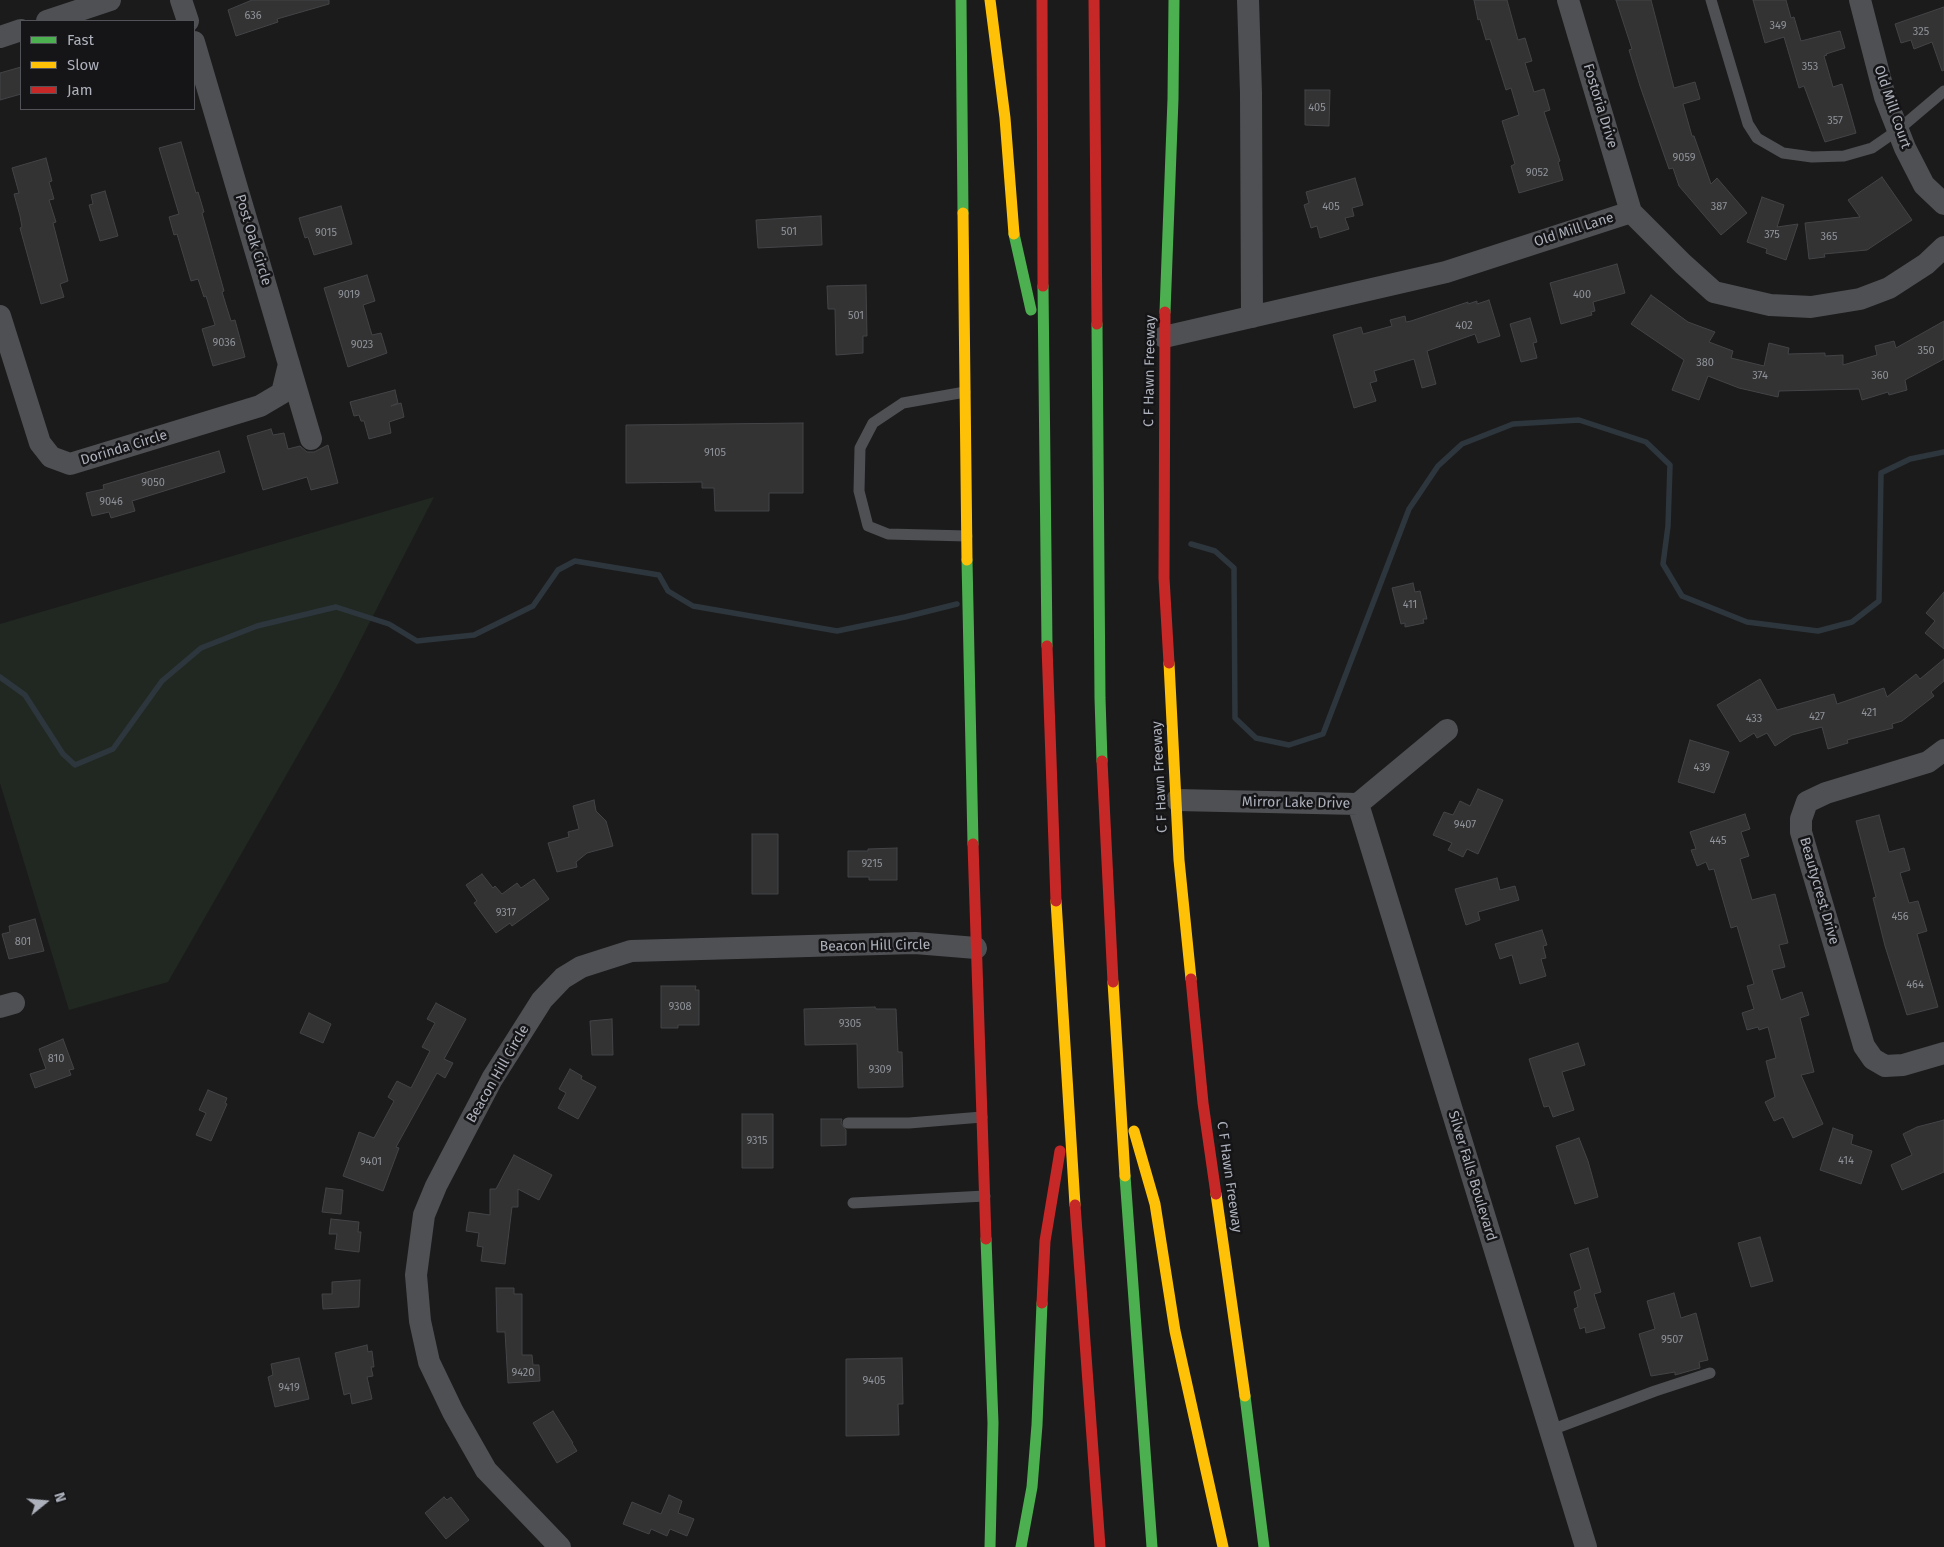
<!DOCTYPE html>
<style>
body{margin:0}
#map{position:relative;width:1944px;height:1547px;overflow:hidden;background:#1b1b1b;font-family:"Fira Sans",sans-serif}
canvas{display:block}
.legend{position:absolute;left:20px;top:20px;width:175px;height:90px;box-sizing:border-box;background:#151517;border:1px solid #525359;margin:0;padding:6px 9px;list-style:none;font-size:15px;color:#adb1bb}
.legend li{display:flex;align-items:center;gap:10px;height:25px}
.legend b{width:25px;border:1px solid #525359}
.north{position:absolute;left:20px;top:1477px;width:50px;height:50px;-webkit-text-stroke:4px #151517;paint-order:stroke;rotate:73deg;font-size:14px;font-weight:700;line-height:20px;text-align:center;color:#adb1bb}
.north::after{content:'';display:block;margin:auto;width:18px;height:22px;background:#adb1bb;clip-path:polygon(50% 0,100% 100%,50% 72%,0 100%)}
</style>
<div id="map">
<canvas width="1944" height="1547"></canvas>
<ul class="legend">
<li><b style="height:6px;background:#4caf50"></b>Fast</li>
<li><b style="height:6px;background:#ffc107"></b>Slow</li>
<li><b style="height:6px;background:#c62828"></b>Jam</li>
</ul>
<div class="north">N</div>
</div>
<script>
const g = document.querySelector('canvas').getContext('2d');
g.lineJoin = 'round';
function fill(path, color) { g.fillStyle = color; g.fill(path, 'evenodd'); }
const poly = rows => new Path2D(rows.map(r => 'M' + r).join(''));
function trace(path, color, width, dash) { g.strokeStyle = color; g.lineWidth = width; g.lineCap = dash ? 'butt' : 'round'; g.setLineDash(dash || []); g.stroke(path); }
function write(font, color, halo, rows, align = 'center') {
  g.font = font + ' "Fira Sans",sans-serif'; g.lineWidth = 5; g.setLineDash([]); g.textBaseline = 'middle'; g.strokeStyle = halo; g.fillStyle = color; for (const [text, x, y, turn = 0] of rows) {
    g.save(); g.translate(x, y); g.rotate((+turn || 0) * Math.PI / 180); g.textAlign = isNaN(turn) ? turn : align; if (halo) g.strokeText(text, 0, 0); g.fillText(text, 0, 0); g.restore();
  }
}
fill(poly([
 [434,497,336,688,168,982,69,1010,0,783,0,624]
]), '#212822');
trace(poly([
 [1191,544,1215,551,1234,568,1235,718,1256,738,1289,745,1323,734,1409,509,1438,466,1462,444,1513,424,1579,420,1646,442,1670,465,1668,526,1663,564,1682,596,1747,622,1818,631,1852,622,1879,601,1881,473,1910,459,1944,452],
 [0,677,25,695,63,754,75,765,113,749,162,681,201,648,257,626,336,607,389,624,417,641,474,635,533,606,558,570,575,561,659,575,668,591,693,606,837,631,905,617,957,604]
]), '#2e363d', 5.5);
const building = poly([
 [252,0,329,0,329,4,277,19,278,22,236,36,228,10,252,0],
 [1474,0,1507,0,1518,40,1525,38,1532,61,1525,63,1534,92,1544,89,1550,110,1544,112,1560,161,1558,162,1563,180,1519,193,1511,166,1515,164,1502,121,1519,115,1511,88,1506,90,1490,39,1486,40,1480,19,1478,20,1474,0],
 [1616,0,1651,0,1674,88,1695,82,1700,99,1683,104,1692,136,1694,136,1711,184,1717,178,1747,213,1721,235,1679,186,1673,168,1669,169,1640,86,1629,50,1632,49,1616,0],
 [1753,0,1786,0,1791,18,1794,17,1801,41,1840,31,1845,48,1826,54,1827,55,1824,56,1833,87,1842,84,1856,133,1825,142,1804,86,1799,88,1784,37,1765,43,1753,0],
 [1944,7,1944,70,1942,71,1932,42,1914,49,1911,40,1901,43,1895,24,1944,7],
 [21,67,21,94,0,100,0,73,21,67],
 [1305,90,1330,90,1329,126,1305,125,1305,90],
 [181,142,196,193,198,192,204,212,202,213,224,291,222,292,231,321,235,320,245,357,213,366,202,329,215,325,206,296,204,297,198,279,191,281,177,234,174,235,169,217,179,214,159,148,181,142],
 [46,158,52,181,49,182,54,199,49,200,56,222,53,223,68,281,60,284,64,297,41,304,20,228,22,227,20,216,14,194,19,193,12,168,46,158],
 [1882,177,1912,220,1867,250,1824,254,1825,257,1809,259,1805,223,1860,217,1848,200,1882,177],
 [1355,178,1363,205,1352,208,1354,216,1345,218,1349,229,1320,238,1317,226,1311,228,1304,205,1309,203,1306,192,1355,178],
 [105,191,118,236,100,241,89,205,93,204,91,195,105,191],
 [1762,197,1784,205,1777,227,1798,224,1786,260,1766,253,1767,249,1747,242,1762,197],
 [341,206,352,244,314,255,308,237,305,238,299,218,341,206],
 [821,216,822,245,758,248,756,220,821,216],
 [1617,264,1625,293,1593,302,1595,311,1591,312,1592,315,1561,324,1550,283,1617,264],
 [367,275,375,301,363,305,372,335,381,333,387,353,348,367,324,288,367,275],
 [866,285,867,336,863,336,863,353,836,355,835,309,828,309,827,286,866,285],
 [1651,295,1688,322,1715,332,1709,342,1733,351,1731,358,1764,366,1769,343,1789,348,1788,354,1825,353,1825,356,1843,355,1843,365,1877,355,1875,346,1894,341,1896,348,1944,321,1944,359,1905,380,1907,390,1889,395,1888,392,1862,400,1859,389,1779,391,1778,397,1739,388,1708,376,1699,400,1672,390,1684,360,1631,324,1651,295],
 [1489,300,1500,336,1478,343,1475,334,1427,351,1436,384,1422,388,1414,359,1374,371,1377,381,1370,383,1376,401,1354,408,1333,335,1361,327,1363,334,1392,326,1390,320,1405,316,1406,322,1411,321,1468,302,1468,304,1477,301,1477,304,1489,300],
 [1530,318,1537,342,1533,343,1537,358,1521,362,1510,324,1530,318],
 [395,390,398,403,391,406,401,403,404,417,389,422,391,433,369,439,364,421,361,421,359,415,354,416,350,402,395,390],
 [803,423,803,493,769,493,769,511,715,511,714,488,702,488,702,482,626,483,626,425,803,423],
 [271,429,273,435,284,433,288,449,300,446,307,452,314,452,328,445,338,483,311,490,307,477,263,490,247,436,271,429],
 [219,451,225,472,132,501,135,511,111,518,109,512,92,516,86,493,104,489,103,485,219,451],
 [1413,583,1415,592,1420,591,1427,619,1423,619,1424,623,1405,627,1405,623,1401,624,1392,588,1413,583],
 [1944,592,1944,649,1925,633,1935,621,1926,613,1944,592],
 [1944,659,1944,681,1931,692,1934,696,1902,721,1892,724,1893,728,1847,740,1848,743,1828,749,1822,727,1792,735,1775,746,1767,733,1757,738,1754,733,1740,742,1717,705,1760,679,1777,710,1834,694,1837,704,1884,688,1887,697,1916,674,1920,679,1944,659],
 [1690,740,1729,752,1714,793,1678,782,1690,740],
 [1478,789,1503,800,1478,854,1467,849,1463,857,1448,850,1452,843,1433,835,1444,812,1453,815,1460,801,1470,806,1478,789],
 [594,800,596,811,606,821,613,846,587,853,576,862,577,867,557,872,548,843,569,837,568,832,579,829,573,806,594,800],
 [1745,814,1750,829,1741,832,1749,856,1740,859,1752,900,1775,894,1788,943,1779,945,1785,967,1772,970,1781,1000,1802,992,1809,1015,1800,1018,1814,1072,1801,1075,1823,1124,1793,1138,1783,1117,1774,1121,1765,1102,1775,1097,1766,1061,1776,1058,1768,1027,1759,1030,1758,1027,1747,1030,1742,1013,1754,1009,1747,986,1754,984,1737,926,1731,928,1714,869,1709,870,1706,862,1697,866,1691,850,1696,849,1690,832,1745,814],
 [1879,815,1889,852,1904,848,1910,870,1900,873,1909,903,1918,901,1927,931,1917,934,1938,1007,1907,1015,1885,946,1873,898,1876,897,1856,821,1879,815],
 [752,834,778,834,778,894,752,894,752,834],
 [897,848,897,880,869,880,869,877,848,877,848,851,868,851,868,849,897,848],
 [482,874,493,888,495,886,502,894,517,883,521,888,534,879,549,899,512,926,510,923,496,933,474,903,477,901,466,885,482,874],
 [1497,878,1500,890,1515,886,1519,900,1478,912,1480,920,1466,925,1455,889,1497,878],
 [35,919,44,951,9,959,2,934,10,932,9,926,35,919],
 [1542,930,1547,945,1543,946,1546,958,1541,959,1546,976,1520,984,1512,955,1500,959,1495,944,1542,930],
 [661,986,696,986,695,990,699,990,699,1025,678,1025,678,1028,661,1028,661,986],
 [436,1003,466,1019,444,1059,453,1063,445,1078,437,1073,396,1147,399,1148,383,1191,343,1176,359,1132,374,1138,394,1101,388,1097,397,1081,411,1088,430,1051,422,1047,435,1023,427,1019,436,1003],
 [875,1007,876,1009,896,1009,898,1052,902,1052,903,1087,858,1088,857,1044,805,1045,804,1009,875,1007],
 [309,1013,331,1024,323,1043,300,1033,309,1013],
 [612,1019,613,1055,592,1055,590,1021,612,1019],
 [63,1039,74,1069,69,1070,71,1075,35,1088,30,1074,46,1069,39,1049,63,1039],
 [1578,1043,1585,1065,1562,1072,1574,1110,1553,1117,1549,1106,1544,1107,1529,1059,1578,1043],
 [570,1069,582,1076,581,1079,596,1087,578,1119,558,1108,566,1093,559,1089,570,1069],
 [208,1090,227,1098,225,1103,227,1104,211,1141,196,1135,206,1113,199,1110,208,1090],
 [742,1114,773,1114,773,1168,742,1168,742,1114],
 [821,1119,842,1119,841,1123,846,1130,846,1145,821,1146,821,1119],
 [1944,1120,1944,1172,1902,1190,1891,1165,1912,1155,1903,1134,1917,1127,1944,1120],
 [1833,1128,1853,1135,1851,1144,1872,1151,1861,1184,1820,1170,1833,1128],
 [1579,1138,1588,1161,1598,1197,1575,1204,1556,1146,1579,1138],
 [514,1155,552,1175,539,1200,518,1189,518,1207,512,1207,505,1264,481,1261,483,1247,477,1246,479,1233,466,1231,469,1212,490,1215,490,1189,496,1189,514,1155],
 [326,1188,343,1190,341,1214,322,1212,326,1188],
 [331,1219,359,1222,358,1232,361,1232,359,1252,335,1249,337,1234,329,1234,331,1219],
 [1760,1237,1773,1281,1751,1287,1738,1243,1760,1237],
 [1588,1248,1601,1292,1594,1294,1605,1328,1586,1333,1585,1327,1580,1329,1574,1309,1578,1307,1574,1292,1581,1289,1570,1254,1588,1248],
 [360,1280,359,1307,323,1309,322,1294,332,1294,332,1282,360,1280],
 [496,1288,514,1288,514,1294,522,1294,522,1355,532,1355,533,1365,539,1365,540,1381,508,1383,505,1332,497,1332,496,1288],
 [1674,1293,1681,1318,1696,1313,1708,1360,1699,1362,1700,1368,1675,1375,1675,1372,1651,1376,1639,1334,1655,1329,1647,1301,1674,1293],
 [367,1345,368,1352,372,1351,374,1367,371,1367,373,1376,367,1377,372,1399,352,1404,350,1393,344,1395,335,1353,367,1345],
 [299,1358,309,1399,275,1407,268,1377,273,1375,271,1364,299,1358],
 [902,1358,903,1404,898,1404,899,1435,846,1436,846,1359,902,1358],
 [553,1411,573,1443,572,1443,577,1451,557,1463,533,1423,553,1411],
 [669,1495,682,1501,678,1513,694,1519,687,1536,670,1529,667,1536,651,1529,649,1534,623,1524,632,1502,661,1514,669,1495],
 [444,1497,447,1500,451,1497,469,1520,446,1539,425,1513,444,1497]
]);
fill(building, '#333');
trace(building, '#434447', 1);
trace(poly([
 [1711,0,1748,124,1757,138,1783,153,1812,157,1844,156,1872,148,1898,130,1944,91],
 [965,392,903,403,873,423,860,448,859,491,868,526,888,534,967,536],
 [848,1123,909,1123,982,1117],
 [853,1203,985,1196],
 [1551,1430,1655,1391,1710,1373]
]), '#4f5054', 11);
trace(poly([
 [181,0,188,21],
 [1248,0,1251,93,1252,317],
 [1568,0,1631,212,1683,264,1714,292,1770,305,1811,307,1860,299,1889,288,1926,264,1944,247],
 [1860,0,1885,97,1905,148,1924,185,1944,204],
 [47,21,110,0],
 [0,37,21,30],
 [194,42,311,439],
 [0,316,40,443,51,457,70,464,260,406,282,393,289,364],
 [1164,337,1446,272,1631,212],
 [1944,750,1928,762,1826,793,1807,802,1801,819,1801,832,1864,1046,1873,1059,1885,1066,1903,1065,1944,1053],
 [1177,800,1358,804,1447,730],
 [1358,804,1586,1547],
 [0,1007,14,1003],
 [560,1547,486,1470,453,1412,429,1362,420,1321,416,1275,424,1215,436,1186,492,1079,542,1000,563,978,581,967,631,951,915,943,976,948]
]), '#4f5054', 22);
trace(poly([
 [961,0,963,213],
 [1014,234,1031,310],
 [1043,286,1047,646],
 [1165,312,1173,99,1174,0],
 [1097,324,1100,698,1102,761],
 [967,560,973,844],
 [1125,1176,1152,1547],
 [986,1239,993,1423,990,1547],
 [1245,1396,1264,1547],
 [1021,1547,1032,1487,1037,1425,1042,1303]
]), '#4caf50', 11);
trace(poly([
 [990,0,1005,118,1014,234],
 [963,213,967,560],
 [1169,663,1179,860,1191,979],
 [1056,901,1075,1205],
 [1113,982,1125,1176],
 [1134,1131,1155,1204,1175,1331,1223,1547],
 [1216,1194,1245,1396]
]), '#ffc107', 11);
trace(poly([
 [1042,0,1043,286],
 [1094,0,1097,324],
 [1165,312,1164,578,1169,663],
 [1047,646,1056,901],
 [1102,761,1113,982],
 [973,844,986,1239],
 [1191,979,1203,1103,1216,1194],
 [1075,1205,1100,1547],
 [1042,1303,1045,1241,1060,1151]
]), '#c62828', 11);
write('11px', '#8e9299', null, [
 ["636",253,16],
 ["349",1778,26],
 ["325",1921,32],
 ["353",1810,67],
 ["405",1317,108],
 ["357",1835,121],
 ["9059",1684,158],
 ["9052",1537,173],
 ["405",1331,207],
 ["387",1719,207],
 ["501",789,232],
 ["9015",326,233],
 ["375",1772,235],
 ["365",1829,237],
 ["9019",349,295],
 ["400",1582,295],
 ["501",856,316],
 ["402",1464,326],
 ["9036",224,343],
 ["9023",362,345],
 ["350",1926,351],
 ["380",1705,363],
 ["374",1760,376],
 ["360",1880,376],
 ["9105",715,453],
 ["9050",153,483],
 ["9046",111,502],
 ["411",1410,605],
 ["421",1869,713],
 ["427",1817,717],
 ["433",1754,719],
 ["439",1702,768],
 ["9407",1465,825],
 ["445",1718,841],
 ["9215",872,864],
 ["9317",506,913],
 ["456",1900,917],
 ["801",23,942],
 ["464",1915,985],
 ["9308",680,1007],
 ["9305",850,1024],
 ["810",56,1059],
 ["9309",880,1070],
 ["9315",757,1141],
 ["414",1846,1161],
 ["9401",371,1162],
 ["9507",1672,1340],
 ["9420",523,1373],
 ["9405",874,1381],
 ["9419",289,1388]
]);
write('14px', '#adb1bb', '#151517', [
 ["Fostoria Drive",1600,106,73],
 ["Old Mill Court",1892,107,71],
 ["Old Mill Lane",1574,230,-18],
 ["Post Oak Circle",253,240,73],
 ["C F Hawn Freeway",1150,371,-89],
 ["Dorinda Circle",124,448,-17],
 ["C F Hawn Freeway",1160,777,-93],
 ["Mirror Lake Drive",1296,803,1],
 ["Beautycrest Drive",1819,891,74],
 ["Beacon Hill Circle",875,946,-1],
 ["Beacon Hill Circle",498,1074,-60],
 ["Silver Falls Boulevard",1472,1176,73],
 ["C F Hawn Freeway",1229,1177,82]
]);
</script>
